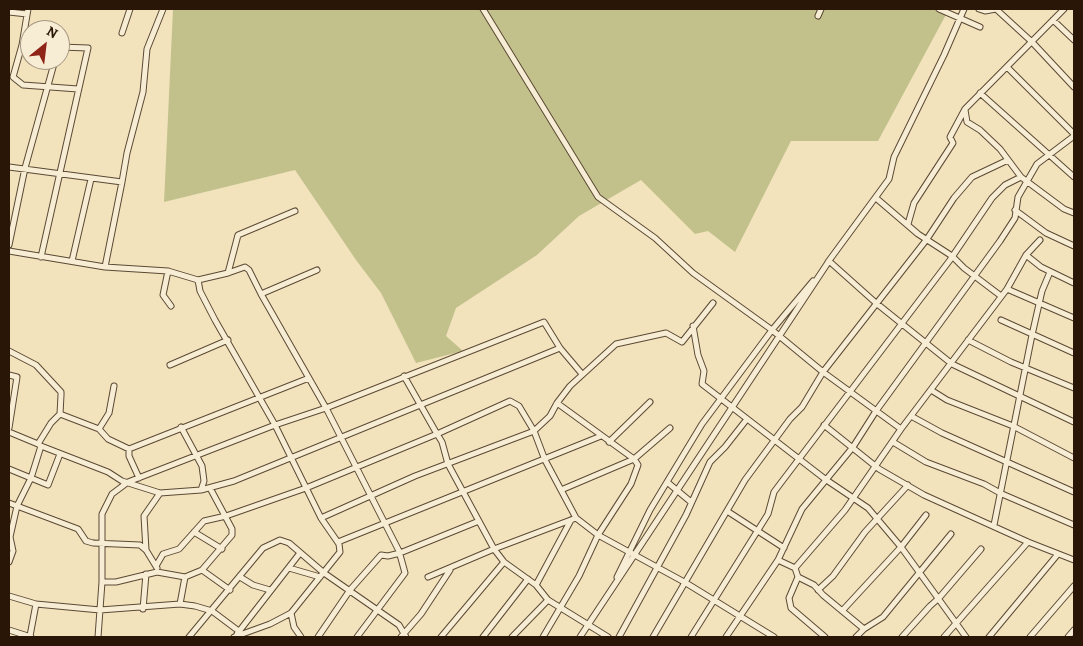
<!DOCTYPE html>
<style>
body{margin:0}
#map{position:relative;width:1083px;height:646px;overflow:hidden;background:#f2e3bd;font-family:Alegreya,serif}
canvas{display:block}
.frame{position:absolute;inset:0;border:10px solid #291607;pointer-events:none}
.north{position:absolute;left:20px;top:20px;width:50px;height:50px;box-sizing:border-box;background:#f7edd4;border:1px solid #a59782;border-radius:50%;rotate:29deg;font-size:14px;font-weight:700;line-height:20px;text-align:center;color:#291607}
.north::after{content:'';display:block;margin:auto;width:18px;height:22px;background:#8f2418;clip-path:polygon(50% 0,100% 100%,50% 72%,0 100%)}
</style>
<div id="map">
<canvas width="1083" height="646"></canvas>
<div class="frame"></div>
<div class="north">N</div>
</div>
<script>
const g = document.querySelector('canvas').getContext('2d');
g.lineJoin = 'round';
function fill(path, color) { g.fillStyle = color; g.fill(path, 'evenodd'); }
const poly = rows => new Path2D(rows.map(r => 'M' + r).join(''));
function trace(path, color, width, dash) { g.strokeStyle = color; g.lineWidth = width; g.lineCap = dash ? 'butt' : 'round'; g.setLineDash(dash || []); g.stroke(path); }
fill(poly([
 [173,9,949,9,878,141,791,141,735,252,708,231,695,234,641,180,579,216,537,255,456,308,446,336,463,351,416,363,381,293,356,260,295,170,164,202]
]), '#c2c18c');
const street = poly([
 [28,9,22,45,13,77,23,85,78,89],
 [483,9,598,197,655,238,693,273,772,330,823,372,901,429],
 [939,9,980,27],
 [979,9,985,11,996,9,1032,42,1074,87],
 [9,12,27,14],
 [818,16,821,9],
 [1053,20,1074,40],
 [122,33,130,9],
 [22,45,30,46],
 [1007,67,1074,134],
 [980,93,1074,177],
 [965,110,967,122,980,130,1000,149,1021,177,1064,209,1074,213],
 [9,167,122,182,105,267],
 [122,182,127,153,143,92,147,49,163,9],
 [876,198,918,234,952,256,964,268,1001,296],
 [1015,210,1046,233,1074,246],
 [908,224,914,203,953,143,950,137,965,109,1064,9],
 [9,245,25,168,55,60],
 [9,251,105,267,168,271,198,280,228,273,238,235,295,211],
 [1026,255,1041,267,1074,283],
 [41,257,88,48,60,47],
 [72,261,91,179],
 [828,262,889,179,894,157,944,55,964,9],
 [317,270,261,294,326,408,544,322,560,348],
 [168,271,163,295,171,306],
 [228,273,245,267,249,270,261,294],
 [198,280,200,291,215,320,275,425,326,408,399,551,405,573,357,637],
 [1007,289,1074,318],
 [1001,320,1074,353],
 [693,326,698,355,704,371,702,384,825,479,868,508,901,547,966,637],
 [968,340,1011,362,1074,388],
 [9,351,36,365,61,392,61,395,60,414,51,423,38,444,41,446,31,478,17,506,10,537,13,551,9,562],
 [170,365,228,340],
 [9,375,17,377,9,428],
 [931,390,947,400,1013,426,1074,458],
 [557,403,570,386,616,344,666,333,682,342,713,303],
 [60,414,99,429,108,439,129,449],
 [911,416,942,433,1074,492],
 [824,425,879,469,924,495,1028,542,1074,560],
 [181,427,202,466,204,481,201,490],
 [99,429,109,413,114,386],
 [9,432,38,444],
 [609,442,650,402],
 [893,442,926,462,984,484,1002,494,1074,525],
 [41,446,108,472,122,481,160,493,201,490,234,481,560,348,582,374],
 [129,449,309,378],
 [129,449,129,456,139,478],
 [9,469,48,485,60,454],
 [667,482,691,502],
 [561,490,634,459,670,428],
 [9,503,78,529,86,541,93,543,140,545,146,550,157,568],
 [727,511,784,548],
 [321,518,415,476,534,431,550,416,557,403,634,459,638,465,631,484,598,535,579,576,543,637],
 [994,525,1032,335,1042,291,1050,272],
 [194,532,222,549],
 [338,542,601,436],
 [146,550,144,516,160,493],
 [778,560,795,568,798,577,814,585,823,595,864,629],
 [156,566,163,554,179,549,204,521,226,516,306,488,437,434,404,376],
 [289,568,320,577],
 [795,568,845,510,901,429,1007,289,1026,255,1040,240],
 [202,570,230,590],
 [240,577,253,585,270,590],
 [428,577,494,549,576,518],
 [617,577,650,510,702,424,772,330,813,281],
 [798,577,789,598,791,608,825,637],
 [102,582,116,582,157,572,185,577,202,570,232,535,232,529,210,488],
 [536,585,571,520],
 [818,590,833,576,865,532,908,485],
 [9,596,36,604,100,610,180,604,195,606,212,611,240,632],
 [548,600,608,637],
 [180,604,185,577],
 [143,609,146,574],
 [842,611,901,547,926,515],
 [291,613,294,627,301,637],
 [9,630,31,637],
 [237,634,300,553],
 [30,636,36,604],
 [98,637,102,582,102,514,112,494,128,482,275,425,321,518,339,544,340,552,291,613,270,624,234,637],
 [189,637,263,548,280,540,289,543,324,573,399,625,406,637],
 [318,637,350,590,381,555,388,556,400,553,479,521],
 [401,637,421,614,450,570],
 [441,637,504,562],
 [483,637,528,579],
 [512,637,548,600,536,585,504,562,494,549,448,464,442,442,437,434,510,401,519,406,534,431,545,460,576,518,598,535,686,583,774,637],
 [580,637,829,261,876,303,952,364,1074,422],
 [619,637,686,515,710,462,725,447,747,419],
 [653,637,745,480,790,419,802,407,823,372,927,239,954,198,972,177,1008,160],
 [691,637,768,514,774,492,780,484,950,260,992,198,1005,185,1021,177],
 [726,637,778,560,802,509,853,447,876,411,1000,241,1015,218,1018,197,1037,164,1074,136],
 [856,637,864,629,883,617,951,534],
 [902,637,930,606,939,598,981,549],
 [944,637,1028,542],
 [989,637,1058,554],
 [1030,637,1074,586],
 [1068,637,1074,630]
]);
trace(street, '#5b4934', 7);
trace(street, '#f7edd4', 5);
</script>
